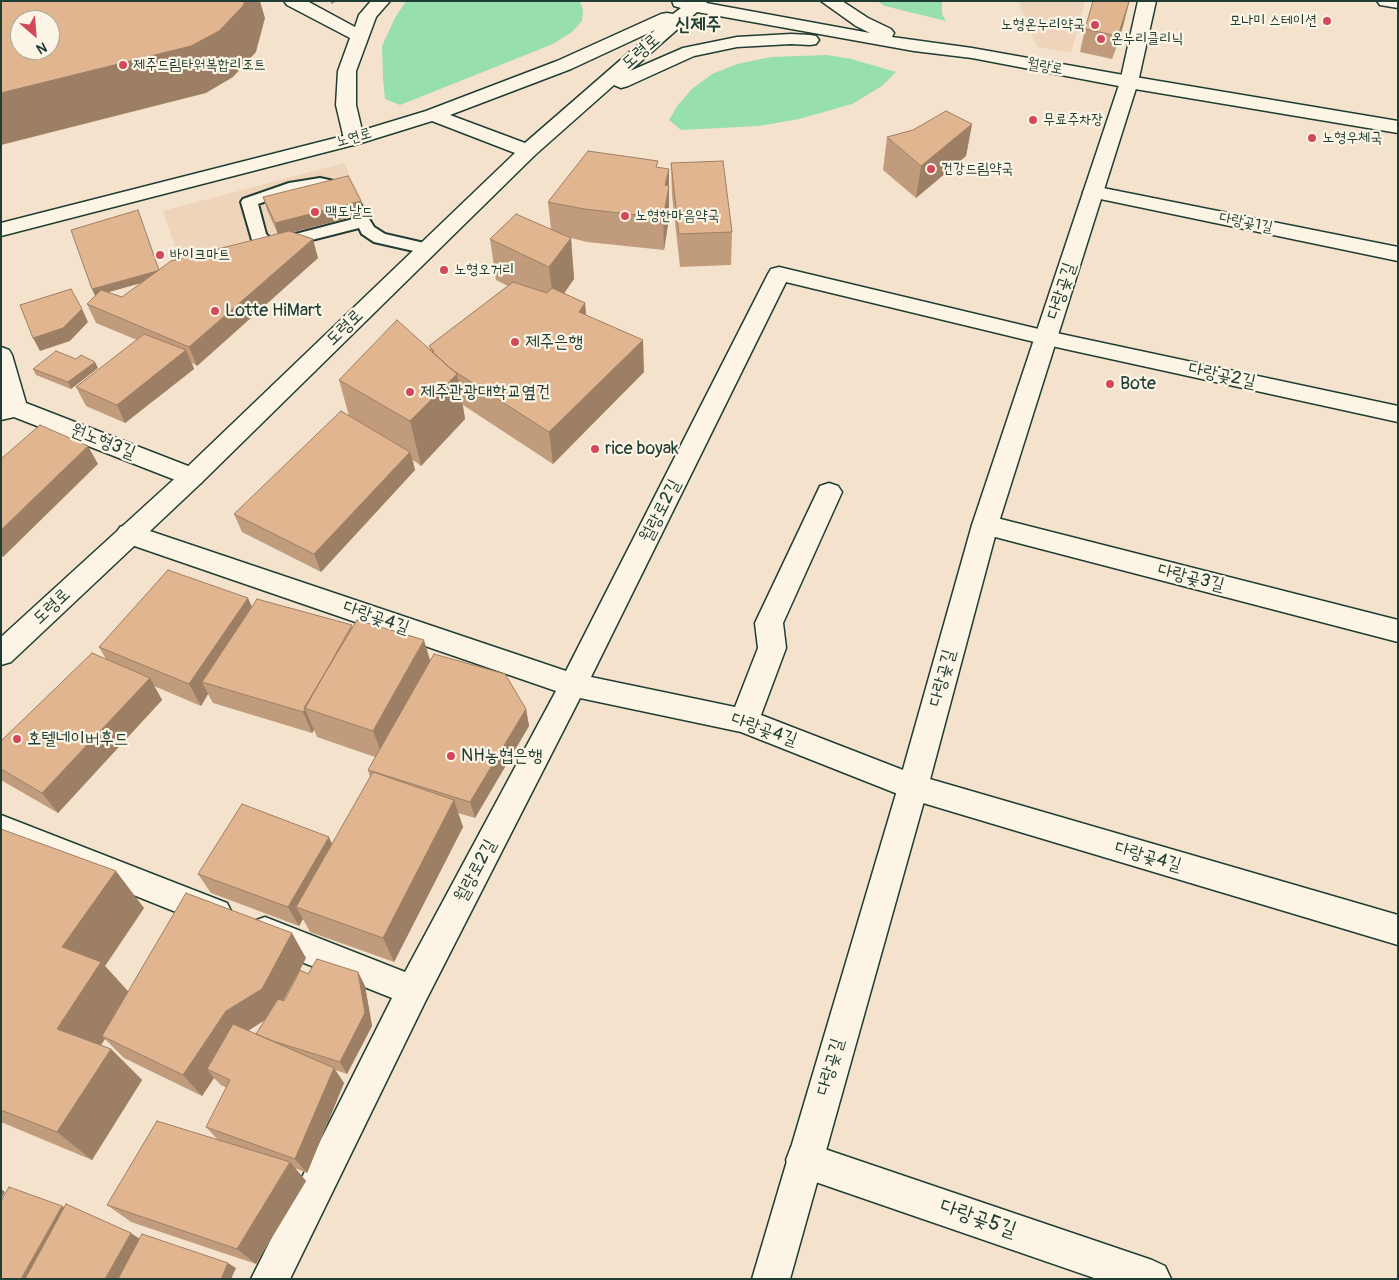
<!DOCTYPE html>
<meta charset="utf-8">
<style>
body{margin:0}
#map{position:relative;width:1399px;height:1280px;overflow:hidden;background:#f4e2cc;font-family:Pangolin,sans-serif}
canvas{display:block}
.frame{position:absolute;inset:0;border:2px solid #1f3d34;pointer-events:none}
.north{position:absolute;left:10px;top:10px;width:50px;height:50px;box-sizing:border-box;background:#fcf5e5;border:1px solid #a4ab9e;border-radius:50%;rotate:153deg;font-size:14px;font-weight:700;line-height:20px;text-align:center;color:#1f3d34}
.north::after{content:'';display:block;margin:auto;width:18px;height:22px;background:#d1495b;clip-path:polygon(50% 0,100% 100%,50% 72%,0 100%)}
</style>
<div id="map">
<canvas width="1399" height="1280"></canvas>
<div class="frame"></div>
<div class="north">N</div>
</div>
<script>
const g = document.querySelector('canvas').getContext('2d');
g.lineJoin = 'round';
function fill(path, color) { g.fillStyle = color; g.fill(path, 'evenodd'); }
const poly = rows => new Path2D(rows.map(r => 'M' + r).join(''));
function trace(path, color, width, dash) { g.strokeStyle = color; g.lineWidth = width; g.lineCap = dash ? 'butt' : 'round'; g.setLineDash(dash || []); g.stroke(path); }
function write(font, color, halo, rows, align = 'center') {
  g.font = font + ' Pangolin,"Poor Story",sans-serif'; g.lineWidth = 4.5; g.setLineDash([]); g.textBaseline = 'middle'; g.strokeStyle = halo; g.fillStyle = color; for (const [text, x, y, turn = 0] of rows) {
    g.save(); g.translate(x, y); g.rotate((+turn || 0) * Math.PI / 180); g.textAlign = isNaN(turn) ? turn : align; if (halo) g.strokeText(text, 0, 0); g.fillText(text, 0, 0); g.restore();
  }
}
fill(poly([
 [1018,1,1085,1,1071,53,1037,47],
 [344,163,374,225,185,275,163,211]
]), '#eed4ba');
fill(poly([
 [406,1,580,1,583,10,582,21,572,32,553,44,400,105,385,99,383,79,382,46,395,18],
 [877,1,942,1,942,14,946,21,885,6],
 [827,55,851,59,896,72,882,86,852,104,799,119,759,126,681,130,669,120,678,105,692,89,712,74,737,64,771,57]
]), '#97dfad');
const service = poly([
 [320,178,348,184,374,227,385,234,433,245,435,249,433,253,427,254,374,242,362,234,359,228,284,247,266,248,260,247,252,240,241,202,243,199,289,183,320,178],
 [320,188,336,191,353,219,284,237,270,238,266,234,258,204,297,190,320,188]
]);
const minor = poly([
 [1138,1,1156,1,1138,82,1136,86,1129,88,1122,86,1120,82,1138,1],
 [1377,1,1398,1,1398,8,1380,5,1377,1],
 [1093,186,1398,247,1398,261,1086,196,1083,192,1086,188,1093,186],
 [779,267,1047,331,1398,406,1398,422,1047,345,786,282,591,677,735,707,758,648,755,623,820,486,829,483,838,486,842,492,783,623,786,648,761,715,916,775,1398,915,1398,945,913,800,741,732,580,698,425,1002,290,1279,251,1279,392,998,254,943,249,932,254,921,265,917,405,972,556,691,120,541,116,534,120,527,129,524,566,671,768,274,771,269,779,267],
 [1,347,9,350,12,355,26,403,201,471,204,477,201,483,192,486,183,483,14,417,1,420,1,347],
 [985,515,1398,620,1398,642,976,532,972,525,976,518,985,515],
 [1,815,227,903,232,913,227,923,216,928,1,842,1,815],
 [804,1142,1152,1260,1165,1266,1171,1279,1097,1279,804,1178,791,1173,786,1160,791,1147,804,1142]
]);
const tertiary = poly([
 [284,1,307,1,355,27,359,15,371,1,390,1,376,17,356,71,356,105,364,139,361,143,354,145,347,143,344,139,336,105,338,71,350,38,287,5,284,1],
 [1129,76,1136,78,1138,82,998,525,928,787,790,1279,752,1279,898,787,972,525,1120,82,1122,78,1129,76]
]);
const secondary = poly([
 [672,1,708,1,706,3,870,33,856,26,821,1,842,1,868,18,891,29,894,33,892,37,972,48,1129,76,1398,121,1398,133,1129,88,972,58,914,51,697,12,630,71,683,48,737,37,791,34,810,35,816,36,819,40,816,44,810,45,791,44,737,47,694,56,628,86,621,88,614,85,535,155,201,483,11,662,1,665,1,637,183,471,515,153,432,121,361,143,1,236,1,223,347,135,426,111,557,61,661,14,667,13,673,14,681,8,674,6,672,1],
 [655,30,525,143,450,115,571,69,655,30]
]);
trace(service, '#1f3d34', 4);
trace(minor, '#1f3d34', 3);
trace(tertiary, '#1f3d34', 3);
trace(secondary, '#1f3d34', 3);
fill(service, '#fcf5e5');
fill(minor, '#fcf5e5');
fill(tertiary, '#fcf5e5');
fill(secondary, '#fcf5e5');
fill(poly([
 [1129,2,1123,26,1112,59,1080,52,1085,29],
 [972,124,966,156,916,198,883,170,887,137],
 [671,163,732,232,731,265,680,267,672,195],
 [658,168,669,169,669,218,664,250,587,242,571,238,574,279,564,293,585,303,586,315,644,372,553,464,463,405,465,419,421,466,413,460,415,470,321,572,242,532,234,514,349,416,339,380,430,349,429,346,508,286,496,280,490,239,551,229,548,202],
 [263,197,364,214,292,232,318,258,197,366,192,363,194,369,125,423,86,406,76,387,137,340,96,323,87,304,96,295,95,296,159,270,278,234,267,210],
 [141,283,122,297,108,292],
 [98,368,71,389,36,375,33,369],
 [252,607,353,627,430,661,526,709,529,726,475,818,458,813,463,827,394,962,310,932,303,919,299,926,211,893,198,874,332,844,370,777,368,770,375,757,317,737,314,730,312,733,213,703,208,694,201,706,154,686,162,700,58,813,1,780,1,741,106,659,99,647],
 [1,829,144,908,105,966,128,991,306,958,300,970,308,974,358,972,365,986,372,1026,347,1074,335,1070,344,1083,307,1173,295,1168,306,1181,256,1264,131,1222,107,1205,218,1140,206,1127,227,1088,221,1085,214,1078,202,1096,124,1058,105,1039,100,1045,111,1049,142,1080,92,1160,1,1122],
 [298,973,284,1001,283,1001],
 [265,1020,256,1034,248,1031]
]), '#c19c7c');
fill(poly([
 [245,1,260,1,265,18,256,52,233,77,206,93,1,145,1,93],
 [331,1,337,1,331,4],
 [1129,2,1123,26,1112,59,1118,36],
 [972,124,966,156,916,198,921,166],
 [669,169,669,218,664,250,663,218,665,185],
 [361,201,364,214,278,236,275,223],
 [571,238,574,279,554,308,549,267],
 [313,239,318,258,197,366,189,347],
 [159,270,162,277,95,296,92,289],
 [585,303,588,335,579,312],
 [82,309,88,322,70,341,40,351,33,338],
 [643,340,644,372,553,464,549,432],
 [186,350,194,369,125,423,117,405],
 [95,362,98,368,71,389,68,382],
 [457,374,465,419,421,466,410,421],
 [88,446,98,464,3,557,1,554,1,530],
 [410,452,415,470,321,572,314,554],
 [248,598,258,621,202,682,208,694,201,706,189,684],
 [424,640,433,670,384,760,373,731],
 [150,678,162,700,58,813,42,793],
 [305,709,314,730,312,733,303,712],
 [526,709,529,726,475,818,470,802],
 [454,800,463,827,394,962,383,938],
 [329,837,338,857,296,907,303,919,299,926,288,907],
 [116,871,144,908,105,966,132,996,102,1036,105,1039,91,1060,57,1029,62,947],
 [292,933,306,958,277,1012,243,1034,207,1069,214,1078,202,1096,183,1075,226,1011],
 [358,972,365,986,372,1026,347,1074,340,1062],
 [111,1049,142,1080,92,1160,57,1132],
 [334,1068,344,1083,307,1173,295,1159],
 [290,1162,306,1181,256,1264,237,1249],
 [1,1189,5,1192,1,1199],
 [62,1206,67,1209,29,1279,21,1279],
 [131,1233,140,1239,118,1279,105,1279],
 [228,1263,236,1268,231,1279,221,1279]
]), '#9d7f65');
const building = poly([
 [1,1,245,1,243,6,219,31,191,46,1,93,1,1],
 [20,20,50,20,50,50,20,50,20,20],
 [1093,1,1123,1,1129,2,1118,36,1085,29,1093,1],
 [946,111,972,124,921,166,887,137,913,130,946,111],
 [588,151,658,161,656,167,669,169,665,185,669,186,663,218,584,209,548,202,588,151],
 [723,161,732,232,679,234,671,163,723,161],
 [348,176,361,201,275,223,263,197,348,176],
 [138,210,159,270,157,271,92,289,71,230,138,210],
 [516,214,571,238,549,267,490,239,516,214],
 [289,231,313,239,189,347,87,304,101,290,122,297,171,261,289,231],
 [513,282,547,293,552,288,585,303,579,312,643,340,549,432,451,369,432,352,434,351,429,346,513,282],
 [71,289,82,309,63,328,33,338,20,305,71,289],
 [397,320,457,374,410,421,339,380,397,320],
 [144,334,186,350,117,405,76,387,144,334],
 [56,351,76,359,81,355,95,362,68,382,33,369,56,351],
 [341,411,410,452,314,554,234,514,341,411],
 [40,425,88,446,1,530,1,459,40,425],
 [168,570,248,598,189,684,99,647,168,570],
 [257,599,352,625,303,712,202,682,257,599],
 [357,620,424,640,373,731,304,708,357,620],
 [92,653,150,678,42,793,1,769,1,741,92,653],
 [434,654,505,674,526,709,470,802,368,770,434,654],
 [373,772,454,800,383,938,296,907,373,772],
 [242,804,329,837,288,907,198,874,242,804],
 [1,829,116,871,62,947,101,962,57,1029,111,1049,57,1132,1,1110,1,829],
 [186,893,292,933,262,989,226,1011,183,1075,102,1036,186,893],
 [317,959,358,972,365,1013,340,1062,273,1041,256,1034,278,999,284,1001,300,970,308,974,317,959],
 [233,1024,334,1068,295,1159,206,1127,230,1080,207,1069,233,1024],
 [157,1121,290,1162,237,1249,107,1205,157,1121],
 [9,1187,62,1206,21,1279,1,1279,1,1201,9,1187],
 [66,1204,131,1233,105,1279,25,1279,66,1204],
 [142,1234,228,1263,221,1279,118,1279,142,1234]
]);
fill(building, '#e0b590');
trace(building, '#9d7f65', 1);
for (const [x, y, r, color] of [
 [1327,21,5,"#d1495b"],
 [1095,25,5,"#d1495b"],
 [1101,39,5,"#d1495b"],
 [123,65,5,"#d1495b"],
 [1033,120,5,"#d1495b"],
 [1312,138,5,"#d1495b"],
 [931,169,5,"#d1495b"],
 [315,212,5,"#d1495b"],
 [625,216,5,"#d1495b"],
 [160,255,5,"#d1495b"],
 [444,270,5,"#d1495b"],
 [215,311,5,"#d1495b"],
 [515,342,5,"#d1495b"],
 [1110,384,5,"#d1495b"],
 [410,392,5,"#d1495b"],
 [595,449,5,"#d1495b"],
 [17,739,5,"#d1495b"],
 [451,756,5,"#d1495b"]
]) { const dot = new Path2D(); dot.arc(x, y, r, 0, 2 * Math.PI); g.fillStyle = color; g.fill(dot); trace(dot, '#fcf5e5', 2); }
write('15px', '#1f3d34', '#fcf5e5', [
 ["모나미 스테이션",1317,21,"right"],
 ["노형온누리약국",1085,25,"right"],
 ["온누리클리닉",1111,39],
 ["제주드림타워복합리조트",133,65],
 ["무료주차장",1043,120],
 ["노형우체국",1322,138],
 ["건강드림약국",941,169],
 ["맥도날드",325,212],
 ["노형한마음약국",635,216],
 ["바이크마트",170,255],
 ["노형오거리",454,270]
], 'left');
write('15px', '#1f3d34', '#fcf5e5', [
 ["월랑로",1045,67,10],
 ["노연로",354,138,-16],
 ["다랑곶1길",1246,223,11]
]);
write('18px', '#1f3d34', '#fcf5e5', [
 ["도령로",641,52,-41],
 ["다랑곶길",1062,291,-72],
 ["도령로",345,328,-44],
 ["다랑곶2길",1222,376,12],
 ["원노형3길",103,442,21],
 ["월랑로2길",661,511,-63],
 ["다랑곶3길",1191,578,14],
 ["도령로",52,607,-43],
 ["다랑곶4길",376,618,19],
 ["다랑곶길",943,678,-75],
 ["다랑곶4길",764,730,19],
 ["다랑곶4길",1148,857,16],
 ["월랑로2길",476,871,-62],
 ["다랑곶길",831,1067,-74]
]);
write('18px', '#1f3d34', '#fcf5e5', [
 ["Lotte HiMart",225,311],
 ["제주은행",525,342],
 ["Bote",1120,384],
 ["제주관광대학교옆건",420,392],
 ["rice boyak",605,449],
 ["호텔네이버후드",27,739],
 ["NH농협은행",461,756]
], 'left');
write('bold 19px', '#1f3d34', '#fcf5e5', [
 ["신제주",698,25]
]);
write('21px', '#1f3d34', '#fcf5e5', [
 ["다랑곶5길",978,1219,19]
]);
</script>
